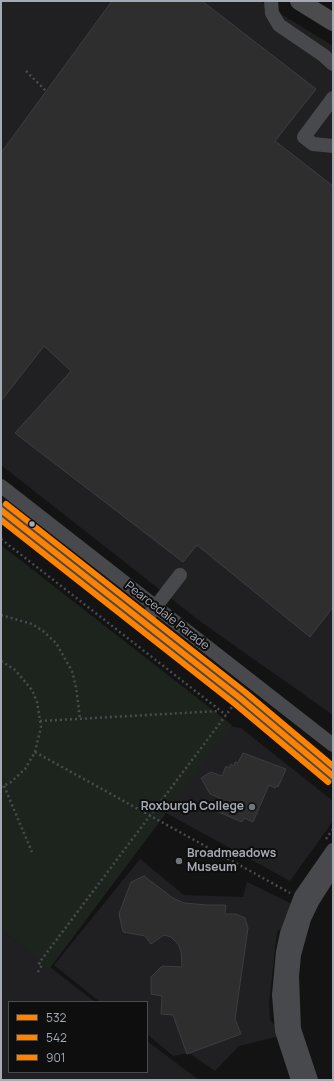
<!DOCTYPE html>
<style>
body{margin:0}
#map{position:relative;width:334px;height:1081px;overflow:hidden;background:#131314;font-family:Manrope,sans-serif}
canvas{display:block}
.frame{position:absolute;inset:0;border:2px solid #a5aab4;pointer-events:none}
.legend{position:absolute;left:8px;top:1001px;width:140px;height:72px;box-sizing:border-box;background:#0e0e0f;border:1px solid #4a4c51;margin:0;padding:5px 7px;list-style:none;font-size:12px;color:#a5aab4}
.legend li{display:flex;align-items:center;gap:8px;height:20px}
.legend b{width:20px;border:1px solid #4a4c51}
</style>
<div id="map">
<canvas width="334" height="1081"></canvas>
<div class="frame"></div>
<ul class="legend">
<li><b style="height:5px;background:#ff8200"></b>532</li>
<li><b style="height:5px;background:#ff8200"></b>542</li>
<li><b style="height:5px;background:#ff8200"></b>901</li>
</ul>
</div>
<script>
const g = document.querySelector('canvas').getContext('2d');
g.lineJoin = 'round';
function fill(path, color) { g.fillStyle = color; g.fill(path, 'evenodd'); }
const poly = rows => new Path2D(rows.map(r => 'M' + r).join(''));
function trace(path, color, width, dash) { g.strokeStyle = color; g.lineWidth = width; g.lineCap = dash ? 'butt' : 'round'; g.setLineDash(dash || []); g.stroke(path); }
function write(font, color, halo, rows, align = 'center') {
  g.font = font + ' Manrope,sans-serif'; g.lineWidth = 4; g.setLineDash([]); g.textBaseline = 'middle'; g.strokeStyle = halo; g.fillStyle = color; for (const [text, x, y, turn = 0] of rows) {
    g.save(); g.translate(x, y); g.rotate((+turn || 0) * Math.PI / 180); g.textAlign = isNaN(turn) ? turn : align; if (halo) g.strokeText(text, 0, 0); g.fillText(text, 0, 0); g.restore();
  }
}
fill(poly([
 [1,1,260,1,333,46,333,715,201,622,1,465],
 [229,726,241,728,333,801,333,821,290,881,166,813],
 [140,859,184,895,243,897,247,882,292,904,286,924,277,932,269,1004,270,1020,276,1026,276,1037,239,1046,215,1071,189,1053,173,1056,147,1034,147,1002,100,1002,54,965],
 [1,929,95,1002,9,1002,9,1072,147,1072,147,1041,199,1080,1,1080]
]), '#202022');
fill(poly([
 [1,545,232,725,50,968,1,929]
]), '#1d241e');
const building = poly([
 [112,1,202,1,316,89,275,141,333,186,333,607,310,637,197,545,183,562,15,433,71,371,44,346,1,401,1,153,112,1],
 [243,753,286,769,278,787,276,786,275,788,269,785,253,822,244,818,242,822,216,811,222,799,210,794,201,778,211,772,222,776,226,766,229,768,231,764,234,766,235,762,238,763,243,753],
 [144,876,173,898,184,903,207,905,226,905,225,914,236,914,245,918,248,928,235,1019,241,1034,187,1054,173,1015,161,1014,162,996,151,994,151,977,162,966,182,967,181,951,178,944,171,937,164,935,151,944,145,936,123,932,119,914,131,882,144,876]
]);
fill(building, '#2e2e2f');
trace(building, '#3c3d40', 1);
trace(poly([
 [26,71,46,91],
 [1,539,226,715],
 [1,615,32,624,43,631,56,643,72,671,76,687,80,719],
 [1,661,15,670,32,690,37,702,41,727,35,752,25,769,11,782,1,787],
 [40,721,219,711],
 [35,752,290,893],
 [4,786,32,852],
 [326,839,333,829],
 [38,972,42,965,39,963,232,707]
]), '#494b4e', 2.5, [2, 3]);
trace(poly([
 [271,1,272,13,279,25,323,55,333,64],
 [333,98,304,137,313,144,333,146],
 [1,486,333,745],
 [1,510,240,698,333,776],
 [150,614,180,575],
 [298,1080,282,1031,279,995,283,952,287,933,301,896,333,850],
 [311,1080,294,1029,292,976,294,955,304,919,312,902,333,869]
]), '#48494c', 14);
trace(poly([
 [299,1,333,22]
]), '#4a4c4e', 18);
trace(poly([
 [1,510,240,698,333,776]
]), '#ff8200', 6);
trace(poly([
 [1,520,235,704,328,782]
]), '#ff8200', 6);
trace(poly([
 [6,504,245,692,333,766]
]), '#ff8200', 6);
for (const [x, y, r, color] of [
 [32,524,3.5,"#a5aab4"],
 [252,807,4,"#72757c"],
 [179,861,4,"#72757c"]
]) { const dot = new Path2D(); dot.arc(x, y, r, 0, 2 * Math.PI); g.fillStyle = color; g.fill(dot); trace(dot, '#0e0e0f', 1.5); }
write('12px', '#a5aab4', '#0e0e0f', [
 ["Pearcedale Parade",167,616,38]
]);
write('bold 12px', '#a5aab4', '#0e0e0f', [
 ["Roxburgh College",244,807],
 ["Broadmeadows",187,854,"left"],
 ["Museum",187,868,"left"]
], 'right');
</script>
